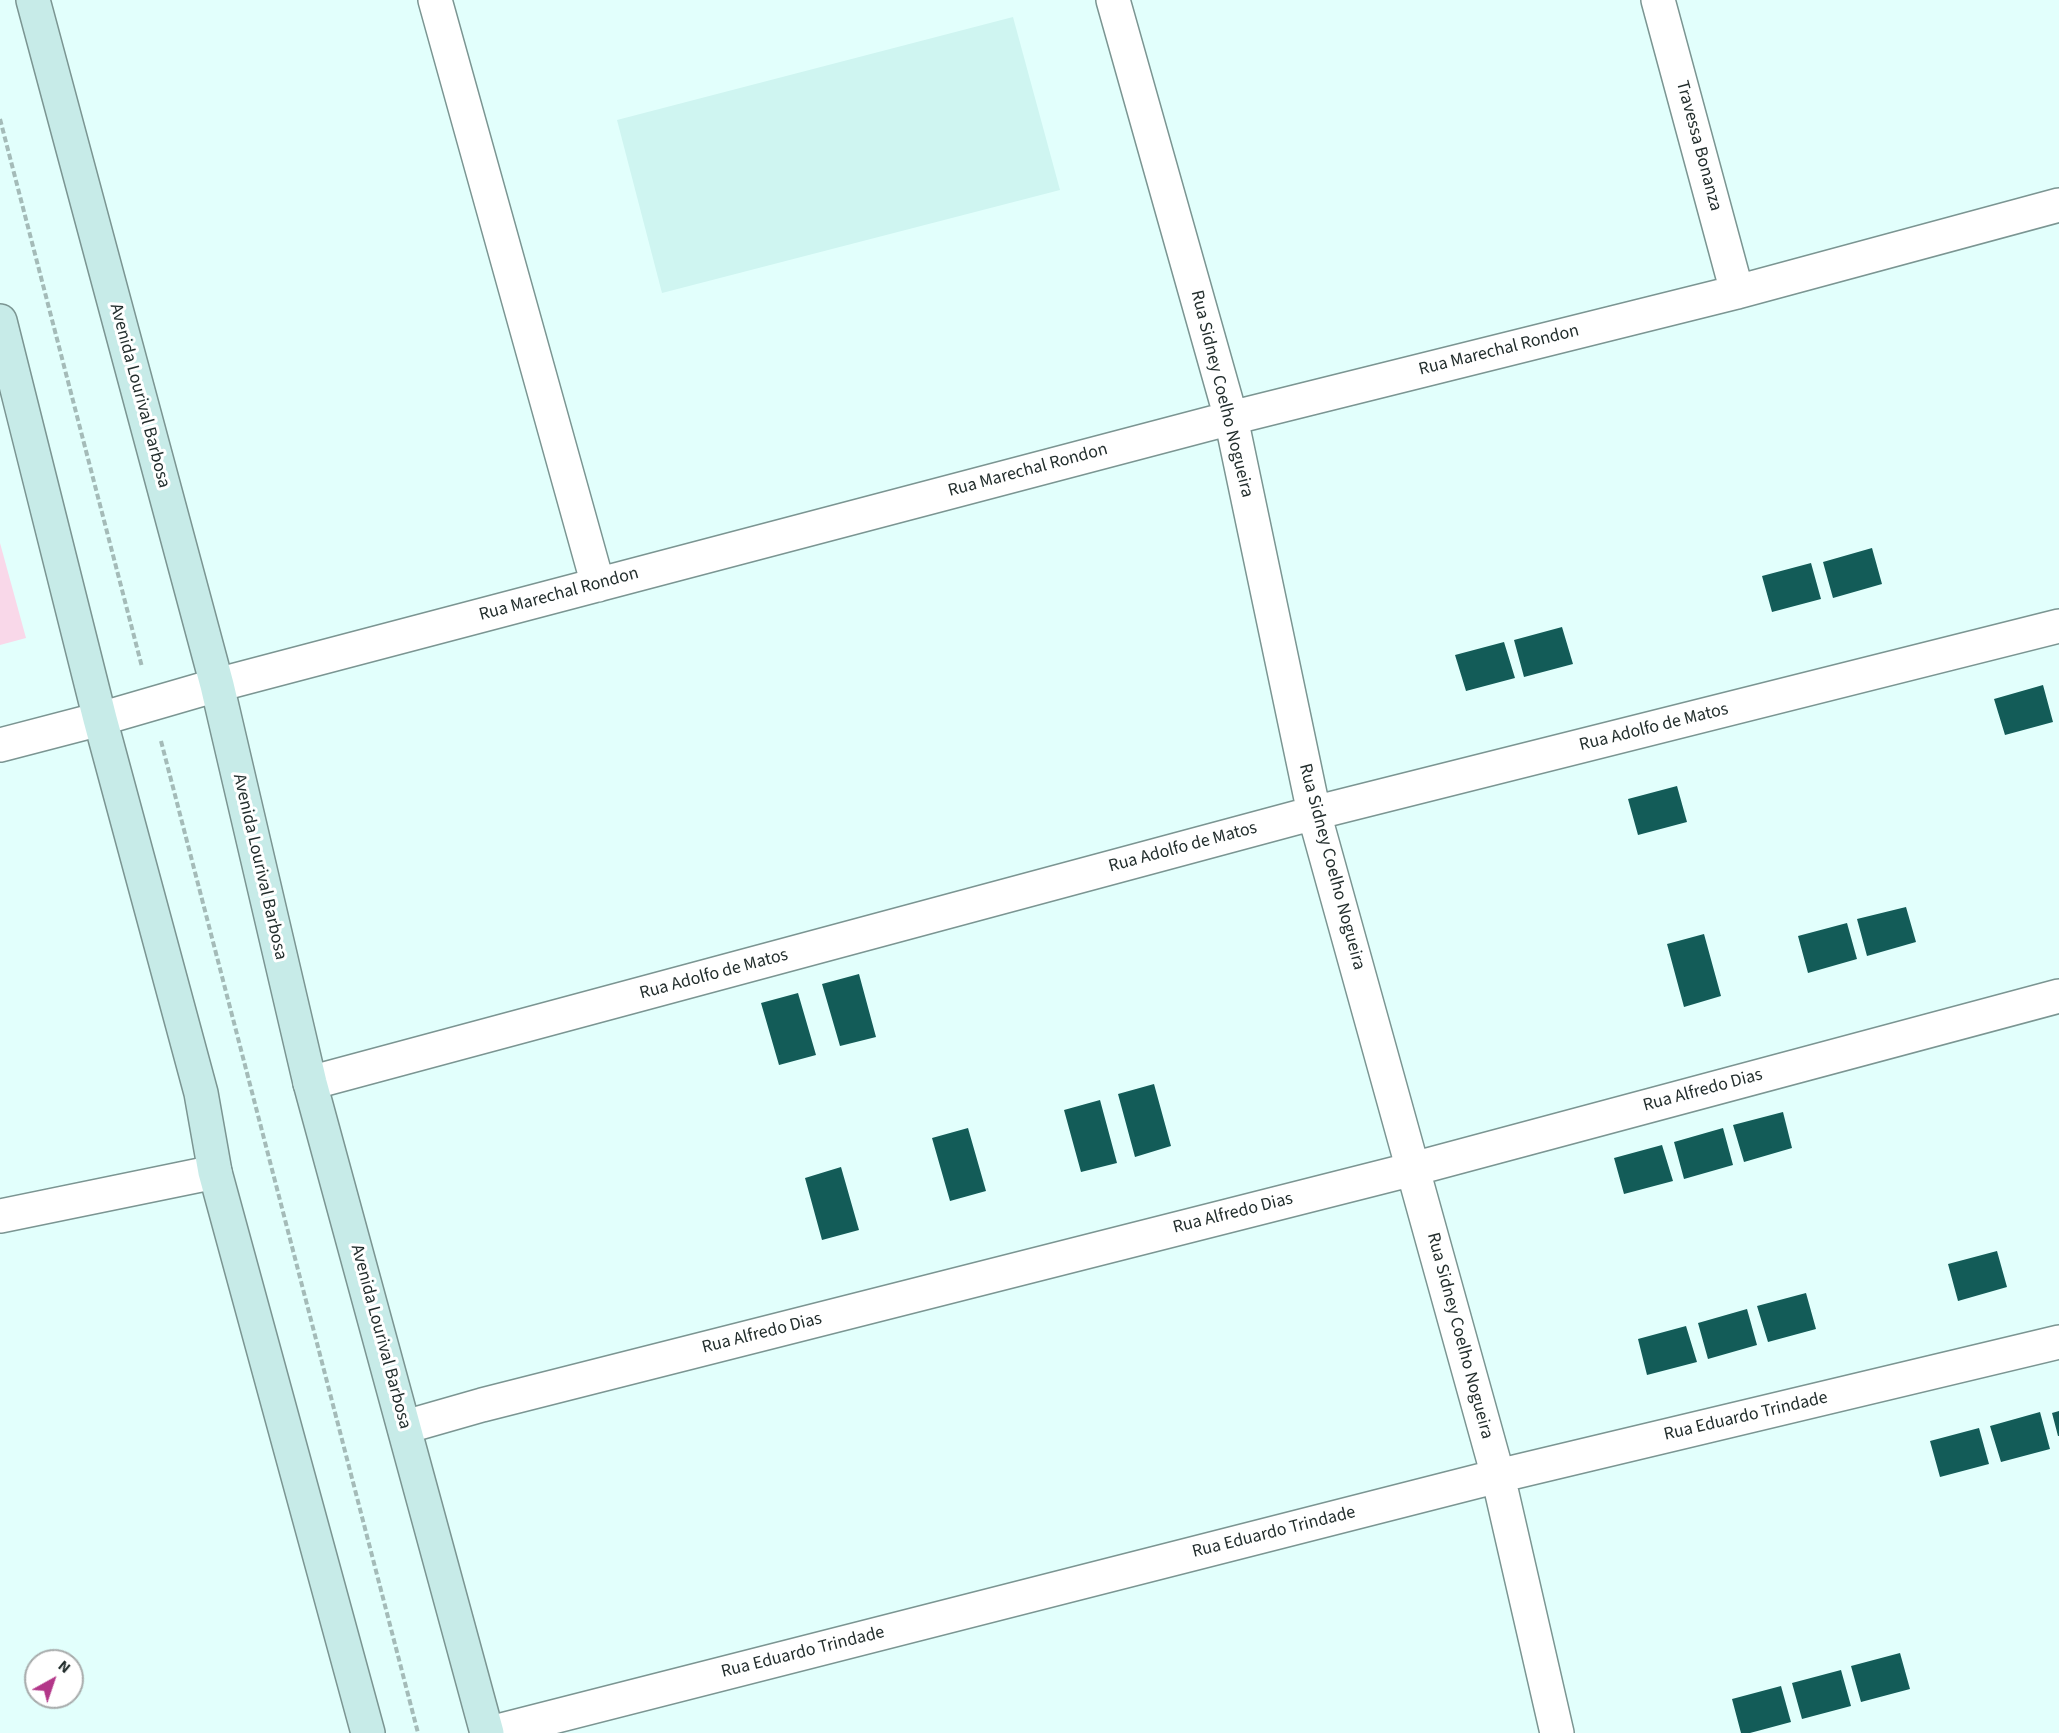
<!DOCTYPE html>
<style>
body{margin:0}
#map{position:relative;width:2059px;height:1733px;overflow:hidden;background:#e2fffc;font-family:"Source Sans 3",sans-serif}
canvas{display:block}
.north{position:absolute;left:24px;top:1649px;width:60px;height:60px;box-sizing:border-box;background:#fff;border:2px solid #a7abab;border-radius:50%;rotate:40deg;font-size:16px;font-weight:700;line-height:24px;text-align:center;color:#232e2d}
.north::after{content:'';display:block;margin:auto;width:21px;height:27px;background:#b33789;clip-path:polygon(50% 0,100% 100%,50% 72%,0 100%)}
</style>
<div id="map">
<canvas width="2059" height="1733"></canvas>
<div class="north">N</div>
</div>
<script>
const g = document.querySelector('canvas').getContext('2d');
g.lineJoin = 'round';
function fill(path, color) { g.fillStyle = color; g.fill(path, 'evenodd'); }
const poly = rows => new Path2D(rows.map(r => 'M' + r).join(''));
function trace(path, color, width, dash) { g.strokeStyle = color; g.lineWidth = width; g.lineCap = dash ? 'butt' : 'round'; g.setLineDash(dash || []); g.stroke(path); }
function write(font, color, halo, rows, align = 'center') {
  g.font = font + ' "Source Sans 3",sans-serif'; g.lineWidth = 6; g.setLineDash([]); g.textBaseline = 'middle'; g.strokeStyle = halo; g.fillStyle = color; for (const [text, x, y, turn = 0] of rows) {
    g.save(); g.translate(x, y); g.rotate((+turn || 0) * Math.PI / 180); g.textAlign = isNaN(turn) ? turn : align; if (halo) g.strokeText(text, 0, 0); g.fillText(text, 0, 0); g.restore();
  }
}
fill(poly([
 [1013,17,1060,190,662,293,617,120]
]), '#cff5f1');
fill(poly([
 [0,543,26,638,0,645]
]), '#f9d8e9');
fill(poly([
 [1872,548,1882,584,1833,598,1823,562],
 [1811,563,1821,599,1772,612,1762,576],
 [1562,627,1573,664,1524,677,1514,640],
 [1504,642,1515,678,1466,691,1455,655],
 [2043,685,2053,722,2005,735,1994,699],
 [1677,786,1687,822,1638,835,1628,799],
 [1906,907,1916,942,1867,956,1857,919],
 [1847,923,1857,959,1808,973,1798,936],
 [1704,934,1721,996,1684,1007,1667,944],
 [859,974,876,1037,840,1046,822,984],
 [798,993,816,1055,779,1065,761,1003],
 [1154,1084,1171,1146,1135,1157,1118,1094],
 [1100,1100,1117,1163,1081,1172,1064,1110],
 [1783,1112,1792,1148,1744,1162,1733,1125],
 [968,1128,986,1191,950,1201,932,1138],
 [1723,1128,1733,1165,1684,1179,1674,1142],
 [1662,1145,1673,1181,1624,1194,1614,1158],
 [841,1167,859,1230,822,1240,805,1178],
 [1997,1251,2007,1287,1958,1301,1948,1264],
 [1806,1293,1816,1329,1768,1342,1757,1306],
 [1747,1309,1757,1345,1708,1359,1698,1323],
 [1686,1326,1697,1362,1647,1375,1638,1339],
 [2059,1411,2059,1436,2058,1436,2052,1413],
 [2040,1412,2050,1449,2001,1462,1990,1426],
 [1979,1428,1989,1464,1940,1477,1930,1441],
 [1900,1653,1910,1689,1861,1702,1851,1666],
 [1841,1670,1851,1706,1802,1719,1792,1683],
 [1781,1686,1791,1722,1750,1733,1741,1733,1732,1699]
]), '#135c58');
const street = poly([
 [435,0,598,585],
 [1113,0,1231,418,1314,813,1498,1476,1557,1733],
 [1658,0,1737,292],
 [0,745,100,719,217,685,1231,418,1737,292,2059,205],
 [310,1083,1314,813,2059,626],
 [0,1216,215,1172],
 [405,1427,482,1405,1413,1169,2059,996],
 [490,1733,1498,1476,2059,1342]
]);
const secondary = poly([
 [33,0,217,685,310,1083,487,1733],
 [0,321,100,719,201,1093,215,1172,368,1733]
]);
trace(street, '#7b9592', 36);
trace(secondary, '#7b9592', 36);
trace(poly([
 [0,119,142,667],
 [161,741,418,1733]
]), '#a4bbb8', 4, [6, 3]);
trace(street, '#fff', 33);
trace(secondary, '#c7ebe8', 33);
write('18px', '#232e2d', '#fff', [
 ["Travessa Bonanza",1698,146,75],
 ["Rua Marechal Rondon",1499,351,-14],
 ["Rua Sidney Coelho Nogueira",1221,394,76],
 ["Avenida Lourival Barbosa",139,396,75],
 ["Rua Marechal Rondon",1028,471,-15],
 ["Rua Marechal Rondon",559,595,-15],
 ["Rua Adolfo de Matos",1654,728,-14],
 ["Rua Adolfo de Matos",1183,848,-15],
 ["Avenida Lourival Barbosa",259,867,77],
 ["Rua Sidney Coelho Nogueira",1331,867,75],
 ["Rua Adolfo de Matos",714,975,-15],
 ["Rua Alfredo Dias",1703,1091,-15],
 ["Rua Alfredo Dias",1233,1214,-14],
 ["Rua Alfredo Dias",762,1334,-14],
 ["Rua Sidney Coelho Nogueira",1459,1336,75],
 ["Avenida Lourival Barbosa",380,1337,75],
 ["Rua Eduardo Trindade",1746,1417,-13],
 ["Rua Eduardo Trindade",1274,1533,-14],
 ["Rua Eduardo Trindade",803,1653,-14]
]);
</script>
